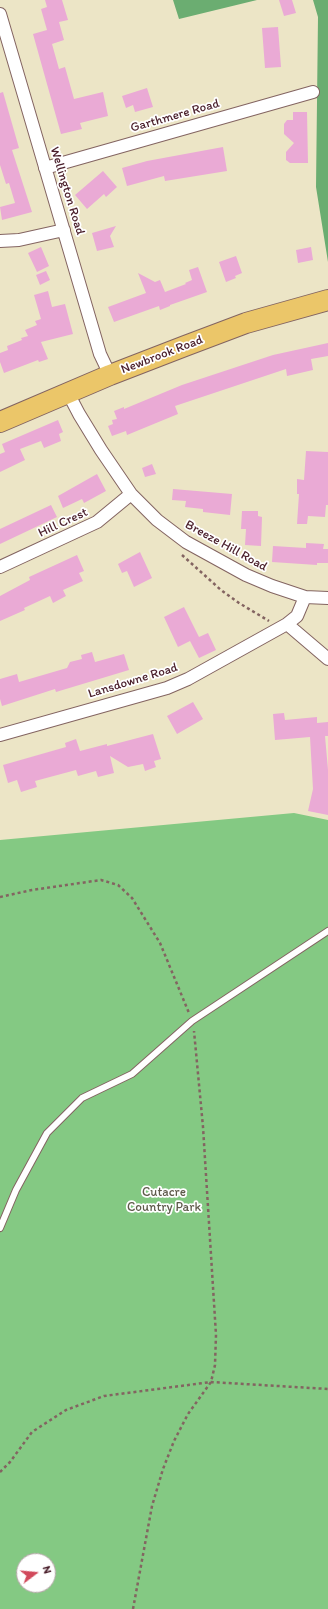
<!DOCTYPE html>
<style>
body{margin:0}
#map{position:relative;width:328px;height:1609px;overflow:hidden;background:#ece5c6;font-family:Itim,sans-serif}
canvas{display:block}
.north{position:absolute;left:16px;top:1553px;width:40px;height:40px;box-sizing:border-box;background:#fff;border:1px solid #b7a5aa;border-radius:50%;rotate:74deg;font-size:11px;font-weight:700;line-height:16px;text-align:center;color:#4a1f2b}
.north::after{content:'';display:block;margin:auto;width:14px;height:18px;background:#d1495b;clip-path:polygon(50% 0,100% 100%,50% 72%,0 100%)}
</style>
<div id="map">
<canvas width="328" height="1609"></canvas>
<div class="north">N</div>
</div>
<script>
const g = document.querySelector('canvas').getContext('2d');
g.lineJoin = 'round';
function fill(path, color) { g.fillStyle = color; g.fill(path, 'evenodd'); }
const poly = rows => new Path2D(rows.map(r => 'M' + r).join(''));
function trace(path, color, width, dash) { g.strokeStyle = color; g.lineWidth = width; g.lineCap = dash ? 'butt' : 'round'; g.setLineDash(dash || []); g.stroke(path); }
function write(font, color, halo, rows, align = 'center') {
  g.font = font + ' Itim,sans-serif'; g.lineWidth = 3.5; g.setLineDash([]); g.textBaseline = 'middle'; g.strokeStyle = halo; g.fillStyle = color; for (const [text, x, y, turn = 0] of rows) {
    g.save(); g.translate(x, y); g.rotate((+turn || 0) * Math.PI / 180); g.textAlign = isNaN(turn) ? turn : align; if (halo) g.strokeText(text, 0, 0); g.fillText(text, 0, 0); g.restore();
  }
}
fill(poly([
 [294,813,328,820,328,1609,0,1609,0,840],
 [24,1561,48,1561,48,1585,24,1585]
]), '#84c983');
fill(poly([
 [173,0,257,0,179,19],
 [313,0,328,0,328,262,316,187,318,17]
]), '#6bad71');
fill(poly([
 [45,0,62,0,68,20,59,22,64,40,52,44,59,69,65,67,74,99,103,92,108,116,80,123,82,129,61,134,33,34,47,30,41,9,47,7],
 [279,0,292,0,296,13,284,16],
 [278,27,281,67,265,68,262,28],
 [147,88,153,107,135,112,133,105,126,108,122,96],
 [3,92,19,148,12,150,32,212,2,220,0,207,15,203,9,183,6,184,0,165,0,93],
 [293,112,307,112,308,163,290,163,286,160,286,152,294,143,284,134,284,124,287,120,293,120],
 [223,147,227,171,165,181,164,176,127,186,122,168,147,161],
 [103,171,117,187,106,197,104,194,87,209,75,195],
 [116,226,110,236,114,247,97,251,92,233],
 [41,247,49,266,37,272,28,253],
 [311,247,313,260,298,263,296,250],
 [236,256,242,273,235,276,236,278,226,282,219,262],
 [198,267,207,292,170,305,170,306,160,310,159,306,114,322,108,307,146,293,138,273,155,282,160,280,165,292,186,284,185,283,192,280,189,270],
 [46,271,50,280,40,285,36,275],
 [48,291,52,307,65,304,73,334,41,342,48,359,39,362,38,360,4,373,0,362,0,353,8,350,7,346,22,340,21,338,28,336,25,330,37,325,35,321,41,319,34,295],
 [328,343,328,356,311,359,313,370,287,376,286,369,175,406,178,414,127,435,126,431,112,436,108,426,113,424,112,420,117,419,114,411,124,407,124,409,182,385,273,355],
 [58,420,63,432,59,434,61,441,44,448,41,441,20,449,25,460,0,472,0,454,5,452,2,444],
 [306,451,328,452,328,505,326,505,325,517,308,516,307,524,297,524,299,494,297,494,297,479,304,480],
 [152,464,156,474,145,477,142,468],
 [97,474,106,491,84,503,82,499,63,508,58,496],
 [173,489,232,494,230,515,203,512,203,509,185,507,186,501,172,500],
 [51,505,57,517,0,544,0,529],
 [242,511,258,511,258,516,262,517,261,546,245,545,246,529,241,529],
 [306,543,324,544,323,549,328,549,328,563,317,563,317,565,272,562,273,546,306,548],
 [140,552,152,578,134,587,127,571,122,573,118,564],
 [77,555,84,571,79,573,83,581,63,590,66,596,53,603,50,596,24,608,25,610,0,621,0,596,30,580,29,577],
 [184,607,199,637,208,633,216,650,199,658,190,641,178,647,164,617],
 [92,652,95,662,124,654,129,670,56,692,55,689,2,706,0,699,0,679,17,674,19,682,67,668,70,662,82,659,81,655],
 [193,702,203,719,177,734,167,716],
 [284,713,285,720,317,717,317,723,328,722,328,736,325,736,328,770,328,815,308,811,313,789,310,737,275,740,273,714],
 [153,734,161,759,154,761,156,767,145,771,143,764,128,767,110,756,114,773,98,777,96,771,78,776,76,770,35,781,37,787,21,792,17,780,8,783,3,765,66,747,65,743,76,739,80,751,107,744,107,746]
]), '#eaaad5');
const service = poly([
 [0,1228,16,1190,47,1133,82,1098,132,1074,192,1021,328,931]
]);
const minor = poly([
 [0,14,100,354,110,375],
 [45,168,313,92],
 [0,241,19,240,64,230],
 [68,393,79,414,101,450,131,494,157,520,186,542,246,575,272,586,305,597,297,616,287,624,328,659],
 [0,567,97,522,131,494],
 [305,597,328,598],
 [0,735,167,688,188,679,287,624]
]);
const trunk = poly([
 [0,422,110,375,185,346,246,323,328,300]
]);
trace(service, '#836461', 8);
trace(minor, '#836461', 14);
trace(trunk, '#836461', 22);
trace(poly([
 [182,555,221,590,239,603,269,621],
 [0,897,32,890,101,880,118,885,132,898,160,943,189,1013],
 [0,1472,10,1462,32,1432,66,1410,104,1396,211,1382,328,1389],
 [133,1609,152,1506,163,1469,174,1441,188,1414,211,1382,215,1365,216,1335,203,1127,194,1031]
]), '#836461', 2.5, [3, 3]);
trace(service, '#fff', 6);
trace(minor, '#fff', 12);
trace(trunk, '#ebc669', 20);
write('13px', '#4a1f2b', '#fff', [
 ["Garthmere Road",175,116,-16],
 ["Wellington Road",67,191,73],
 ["Newbrook Road",162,355,-21],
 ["Hill Crest",63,523,-25],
 ["Breeze Hill Road",226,546,29],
 ["Lansdowne Road",133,681,-17]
]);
write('13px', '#5e5a4a', '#fff', [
 ["Cutacre",164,1193],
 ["Country Park",164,1208]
]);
</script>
